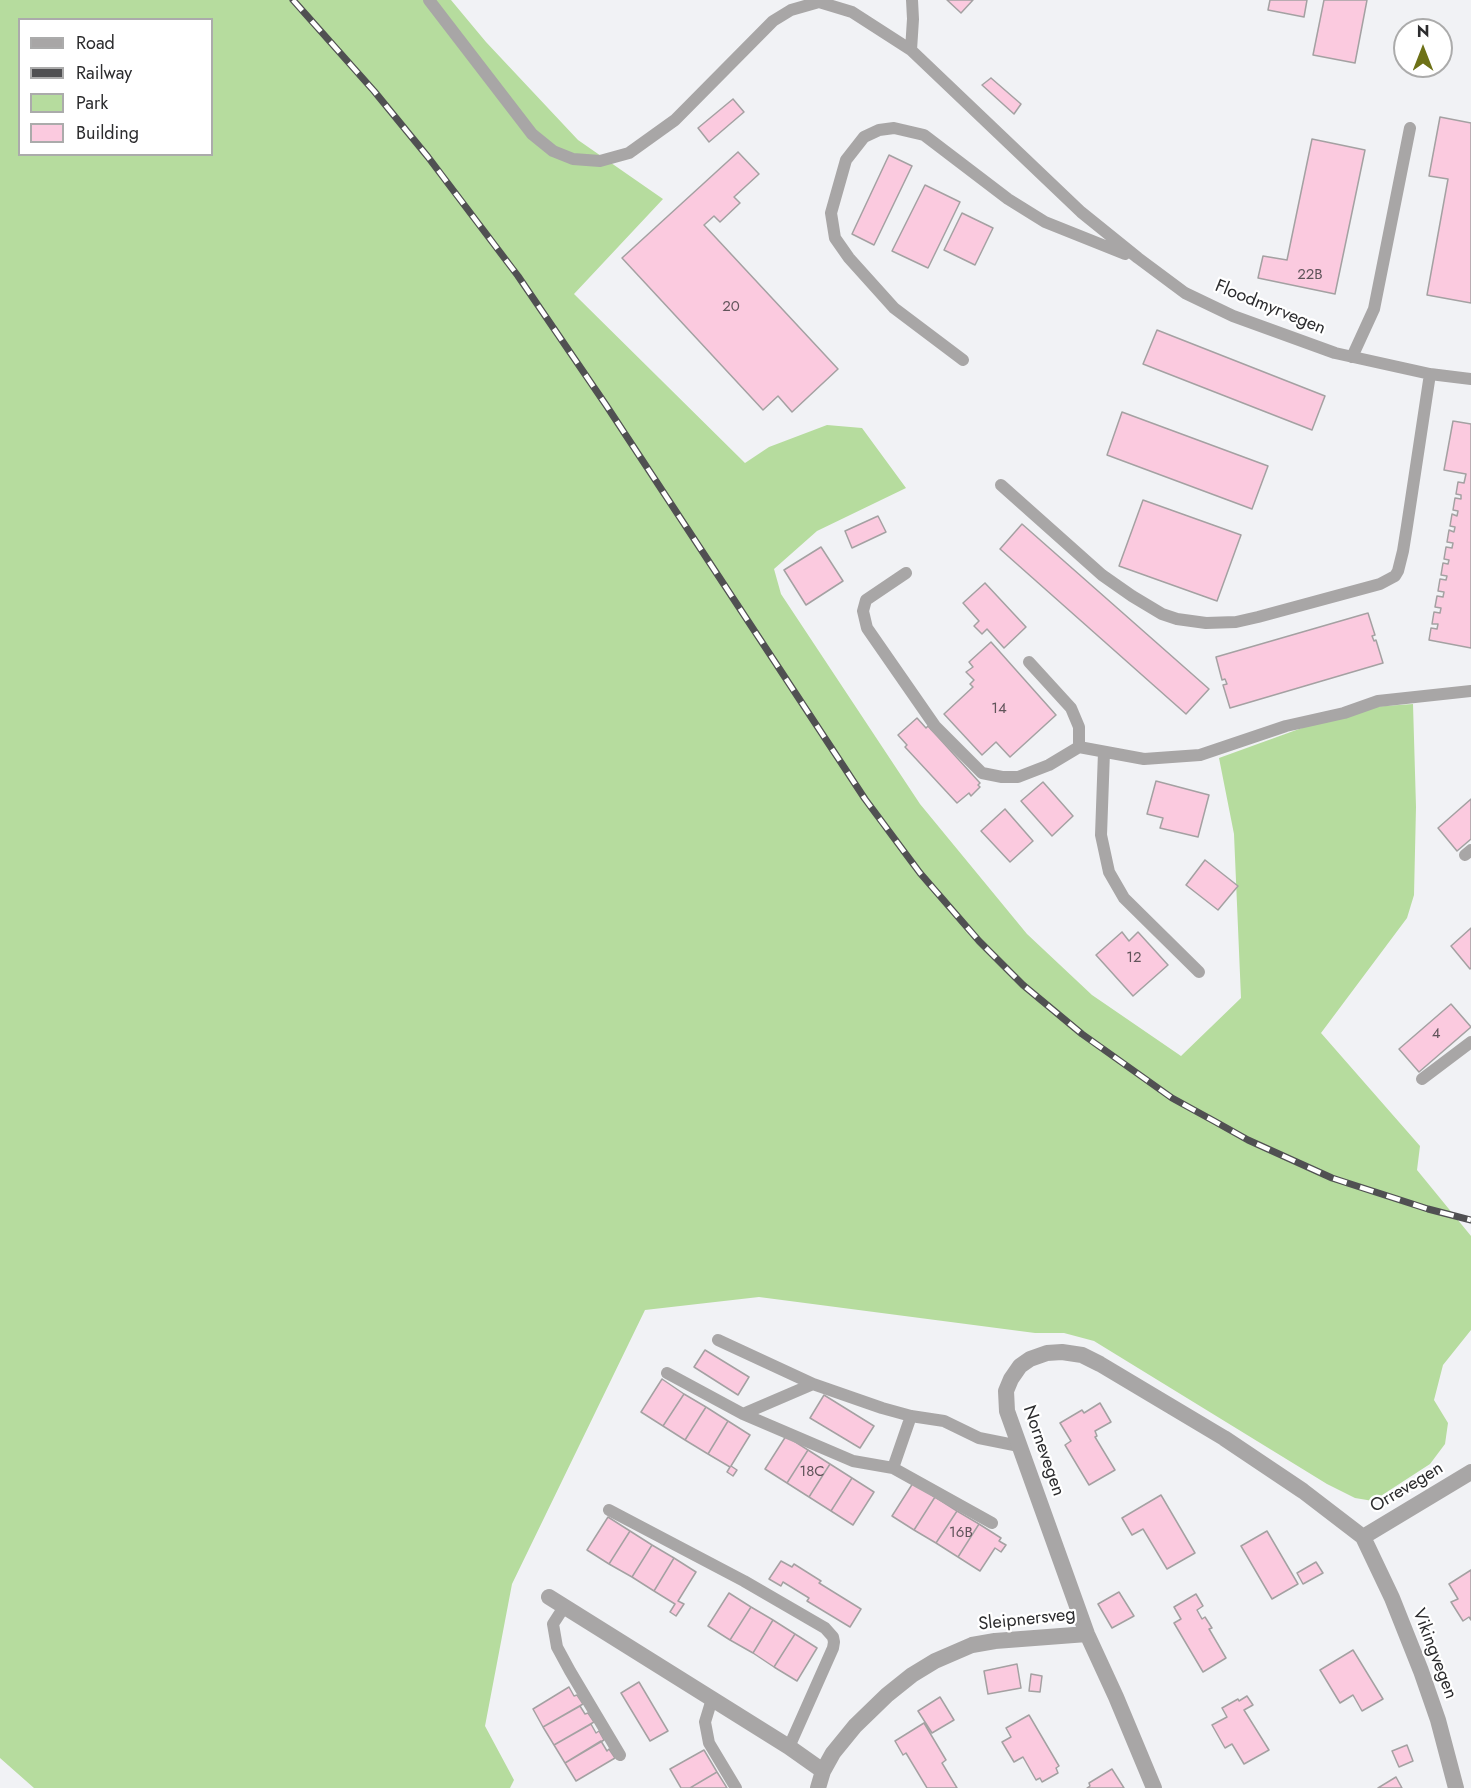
<!DOCTYPE html>
<style>
body{margin:0}
#map{position:relative;width:1471px;height:1788px;overflow:hidden;background:#f1f2f5;font-family:Jost,sans-serif}
canvas{display:block}
.legend{position:absolute;left:18px;top:18px;width:195px;height:138px;box-sizing:border-box;background:#fff;border:2px solid #ababab;margin:0;padding:8px 10px;list-style:none;font-size:18px;color:#2c2c2e}
.legend li{display:flex;align-items:center;gap:12px;height:30px}
.legend b{width:30px;border:2px solid #ababab}
.north{position:absolute;left:1393px;top:18px;width:60px;height:60px;box-sizing:border-box;background:#fff;border:2px solid #ababab;border-radius:50%;rotate:0deg;font-size:16px;font-weight:700;line-height:24px;text-align:center;color:#2c2c2e}
.north::after{content:'';display:block;margin:auto;width:21px;height:27px;background:#6d7117;clip-path:polygon(50% 0,100% 100%,50% 72%,0 100%)}
</style>
<div id="map">
<canvas width="1471" height="1788"></canvas>
<ul class="legend">
<li><b style="height:8px;background:#a8a6a6"></b>Road</li>
<li><b style="height:8px;background:#505052"></b>Railway</li>
<li><b style="height:16px;background:#b6dc9e"></b>Park</li>
<li><b style="height:16px;background:#fbcadf"></b>Building</li>
</ul>
<div class="north">N</div>
</div>
<script>
const g = document.querySelector('canvas').getContext('2d');
g.lineJoin = 'round';
function fill(path, color) { g.fillStyle = color; g.fill(path, 'evenodd'); }
const poly = rows => new Path2D(rows.map(r => 'M' + r).join(''));
function trace(path, color, width, dash) { g.strokeStyle = color; g.lineWidth = width; g.lineCap = dash ? 'butt' : 'round'; g.setLineDash(dash || []); g.stroke(path); }
function write(font, color, halo, rows, align = 'center') {
  g.font = font + ' Jost,sans-serif'; g.lineWidth = 4.5; g.setLineDash([]); g.textBaseline = 'middle'; g.strokeStyle = halo; g.fillStyle = color; for (const [text, x, y, turn = 0] of rows) {
    g.save(); g.translate(x, y); g.rotate((+turn || 0) * Math.PI / 180); g.textAlign = isNaN(turn) ? turn : align; if (halo) g.strokeText(text, 0, 0); g.fillText(text, 0, 0); g.restore();
  }
}
fill(poly([
 [0,0,451,0,486,42,578,140,663,199,574,294,745,463,769,447,827,425,862,428,906,488,817,531,774,569,781,594,920,804,1027,934,1092,995,1181,1056,1241,998,1234,834,1219,758,1357,708,1413,704,1416,807,1414,895,1407,918,1321,1033,1420,1146,1417,1170,1471,1236,1471,1330,1443,1365,1434,1400,1448,1423,1445,1444,1430,1464,1373,1501,1355,1498,1327,1484,1094,1341,1064,1333,1035,1333,759,1297,645,1310,512,1584,485,1726,514,1780,510,1788,34,1788,0,1758],
 [20,20,212,20,212,154,20,154]
]), '#b6dc9e');
const building = poly([
 [947,0,973,0,961,13,947,0],
 [1270,0,1307,0,1304,17,1268,10,1270,0],
 [1324,0,1367,0,1355,63,1313,55,1324,0],
 [991,78,1021,104,1014,114,982,85,991,78],
 [733,99,744,112,709,142,698,128,733,99],
 [1440,117,1471,123,1471,303,1427,295,1448,179,1429,176,1440,117],
 [1312,139,1365,150,1335,294,1258,278,1263,256,1287,260,1312,139],
 [738,152,759,174,734,197,740,203,720,222,714,216,704,225,838,369,792,412,778,396,763,410,622,258,738,152],
 [889,155,912,166,874,245,852,234,889,155],
 [925,185,960,202,928,268,892,251,925,185],
 [962,213,993,228,975,265,944,250,962,213],
 [1157,330,1325,396,1312,430,1143,364,1157,330],
 [1122,412,1268,466,1252,509,1107,455,1122,412],
 [1453,421,1471,424,1471,648,1429,640,1431,628,1437,629,1438,624,1432,624,1434,612,1440,613,1441,608,1435,607,1437,596,1443,597,1444,592,1438,591,1440,579,1446,580,1447,576,1441,575,1443,563,1448,564,1449,560,1444,559,1446,547,1452,548,1453,543,1447,542,1449,530,1454,532,1455,527,1450,526,1452,514,1457,516,1458,511,1453,510,1455,498,1461,499,1461,495,1456,494,1458,482,1464,483,1466,474,1444,470,1453,421],
 [1143,500,1241,535,1217,601,1119,566,1143,500],
 [878,516,886,532,852,548,845,531,878,516],
 [1022,524,1209,689,1186,714,1000,549,1022,524],
 [821,547,843,581,806,605,784,570,821,547],
 [985,583,1026,627,1004,648,987,629,982,634,974,626,979,621,963,603,985,583],
 [1368,613,1375,635,1372,636,1374,641,1376,640,1383,663,1230,708,1223,685,1227,684,1225,679,1222,680,1216,657,1368,613],
 [991,642,1056,715,1010,757,996,742,982,755,944,714,973,687,970,684,974,680,966,672,973,667,969,662,991,642],
 [917,718,926,728,928,726,980,783,978,785,980,787,971,796,969,793,957,803,905,747,907,745,898,735,917,718],
 [1156,781,1209,795,1198,837,1160,828,1163,818,1147,814,1156,781],
 [1043,782,1073,816,1052,836,1021,801,1043,782],
 [1471,799,1471,839,1457,851,1438,828,1471,799],
 [1005,809,1033,841,1010,862,981,831,1005,809],
 [1205,860,1238,886,1218,910,1186,885,1205,860],
 [1471,928,1471,968,1470,969,1451,946,1471,928],
 [1122,932,1129,941,1138,932,1168,965,1133,996,1096,955,1122,932],
 [1451,1004,1471,1027,1419,1072,1399,1049,1451,1004],
 [705,1350,749,1377,738,1395,694,1367,705,1350],
 [662,1379,684,1394,663,1426,641,1412,662,1379],
 [684,1394,706,1407,685,1440,663,1426,684,1394],
 [824,1395,874,1426,860,1448,810,1418,824,1395],
 [1100,1403,1111,1422,1095,1431,1097,1436,1095,1437,1115,1470,1089,1485,1065,1445,1071,1441,1060,1423,1082,1410,1084,1413,1100,1403],
 [706,1407,728,1421,708,1454,685,1440,706,1407],
 [728,1421,750,1435,731,1466,737,1470,733,1476,727,1472,730,1467,708,1454,728,1421],
 [786,1436,808,1450,787,1483,765,1469,786,1436],
 [808,1450,830,1464,809,1497,787,1483,808,1450],
 [830,1464,852,1478,831,1511,809,1497,830,1464],
 [852,1478,874,1492,853,1525,831,1511,852,1478],
 [913,1483,935,1497,914,1530,892,1516,913,1483],
 [1161,1495,1195,1553,1167,1569,1143,1529,1132,1535,1122,1518,1161,1495],
 [935,1497,957,1511,936,1543,914,1530,935,1497],
 [957,1511,979,1524,958,1557,936,1543,957,1511],
 [608,1517,630,1531,609,1564,587,1550,608,1517],
 [979,1524,1001,1538,999,1541,1006,1545,1001,1552,995,1548,980,1571,958,1557,979,1524],
 [630,1531,652,1545,632,1577,609,1564,630,1531],
 [1267,1531,1298,1584,1272,1599,1241,1546,1267,1531],
 [652,1545,674,1558,654,1591,632,1577,652,1545],
 [674,1558,696,1572,678,1601,684,1604,676,1616,670,1612,675,1604,654,1591,674,1558],
 [781,1561,792,1567,794,1564,821,1581,819,1583,861,1609,850,1627,807,1601,809,1598,783,1582,781,1586,769,1579,781,1561],
 [1316,1562,1323,1573,1303,1584,1297,1573,1316,1562],
 [1471,1570,1471,1620,1469,1617,1463,1621,1451,1602,1458,1599,1449,1584,1471,1570],
 [1119,1592,1134,1616,1112,1628,1098,1604,1119,1592],
 [729,1593,751,1607,730,1640,708,1626,729,1593],
 [1196,1594,1203,1606,1197,1610,1202,1619,1205,1617,1212,1628,1209,1629,1226,1658,1203,1672,1174,1623,1181,1619,1174,1607,1196,1594],
 [751,1607,773,1620,753,1653,730,1640,751,1607],
 [773,1620,795,1634,774,1667,753,1653,773,1620],
 [795,1634,817,1648,797,1681,774,1667,795,1634],
 [1353,1650,1383,1699,1362,1711,1353,1695,1340,1703,1320,1670,1353,1650],
 [1017,1664,1021,1688,988,1694,984,1671,1017,1664],
 [1031,1674,1042,1676,1040,1692,1029,1691,1031,1674],
 [639,1682,668,1731,650,1741,621,1693,639,1682],
 [569,1687,574,1696,577,1695,583,1704,543,1727,533,1709,569,1687],
 [1247,1696,1253,1705,1244,1710,1269,1750,1244,1764,1232,1744,1225,1748,1212,1725,1227,1717,1222,1708,1238,1699,1239,1701,1247,1696],
 [940,1697,954,1720,932,1733,918,1711,940,1697],
 [580,1706,585,1714,588,1713,594,1722,554,1745,543,1727,580,1706],
 [1029,1715,1059,1766,1056,1768,1058,1773,1042,1782,1040,1778,1036,1780,1023,1757,1014,1762,1002,1742,1011,1737,1006,1728,1029,1715],
 [924,1723,946,1760,942,1763,957,1788,927,1788,906,1753,903,1755,895,1741,924,1723],
 [591,1724,596,1733,599,1731,604,1740,565,1763,554,1745,591,1724],
 [601,1741,607,1751,609,1749,615,1758,576,1781,565,1763,601,1741],
 [1407,1745,1413,1761,1399,1767,1392,1751,1407,1745],
 [704,1750,717,1772,690,1788,681,1788,670,1769,704,1750],
 [1112,1769,1124,1788,1087,1788,1090,1786,1089,1783,1112,1769],
 [717,1772,727,1788,690,1788,717,1772],
 [1396,1777,1402,1788,1378,1788,1396,1777]
]);
fill(building, '#fbcadf');
trace(building, '#a4a1a2', 1.5);
trace(poly([
 [429,0,532,134,553,151,573,159,600,161,629,153,675,120,773,21,791,10,819,2,852,12,911,50,1081,212,1138,258,1185,293,1233,316,1335,353,1430,374,1471,379],
 [911,50,913,19,912,0],
 [1352,357,1374,309,1410,128],
 [963,360,894,308,849,258,835,238,831,213,846,160,864,137,879,130,894,128,924,135,1008,199,1045,222,1125,254],
 [1001,485,1102,575,1132,596,1162,614,1177,619,1206,623,1236,622,1258,617,1380,584,1395,576,1398,571,1403,551,1407,526,1430,374],
 [906,573,866,600,863,611,867,628,935,726,982,773,1002,777,1018,777,1049,765,1079,747,1079,727,1071,708,1029,662],
 [1079,747,1144,759,1200,755,1286,726,1344,713,1378,701,1471,691],
 [1104,752,1101,835,1109,872,1124,898,1199,972],
 [1465,855,1471,850],
 [1422,1079,1471,1042],
 [718,1340,813,1384,882,1408,911,1416,944,1421,979,1438,1019,1446],
 [667,1373,743,1414,853,1461,893,1468,992,1523],
 [743,1414,813,1384],
 [893,1468,911,1416],
 [609,1510,744,1581,825,1628,833,1637,834,1642,833,1648,789,1747],
 [564,1607,553,1624,557,1647,570,1671,620,1755],
 [712,1699,705,1722,709,1743,736,1788]
]), '#a8a6a6', 12);
trace(poly([
 [1363,1537,1471,1472],
 [549,1597,789,1747,823,1771],
 [818,1788,823,1771,833,1753,855,1726,887,1695,912,1675,935,1661,972,1645,995,1641,1087,1634],
 [1154,1788,1116,1697,1087,1634,1007,1411,1006,1391,1011,1379,1020,1366,1030,1359,1047,1353,1062,1352,1082,1355,1100,1364,1224,1438,1303,1491,1363,1537,1392,1598,1421,1671,1438,1720,1456,1788]
]), '#a8a6a6', 16);
const rail = poly([
 [293,0,374,91,428,157,518,276,606,405,865,799,920,873,979,941,1023,985,1082,1034,1172,1098,1214,1121,1248,1140,1332,1178,1428,1209,1471,1220]
]);
trace(rail, '#505052', 7);
trace(rail, '#fff', 4.5, [14]);
write('15px', '#60545a', null, [
 ["22B",1310,275],
 ["20",731,307],
 ["14",999,709],
 ["12",1134,958],
 ["4",1436,1034],
 ["18C",812,1472],
 ["16B",961,1533]
]);
write('18px', '#2c2c2e', '#fff', [
 ["Floodmyrvegen",1270,308,22],
 ["Nornevegen",1043,1451,71],
 ["Orrevegen",1407,1488,-31],
 ["Sleipnersveg",1027,1620,-6],
 ["Vikingvegen",1434,1654,69]
]);
</script>
